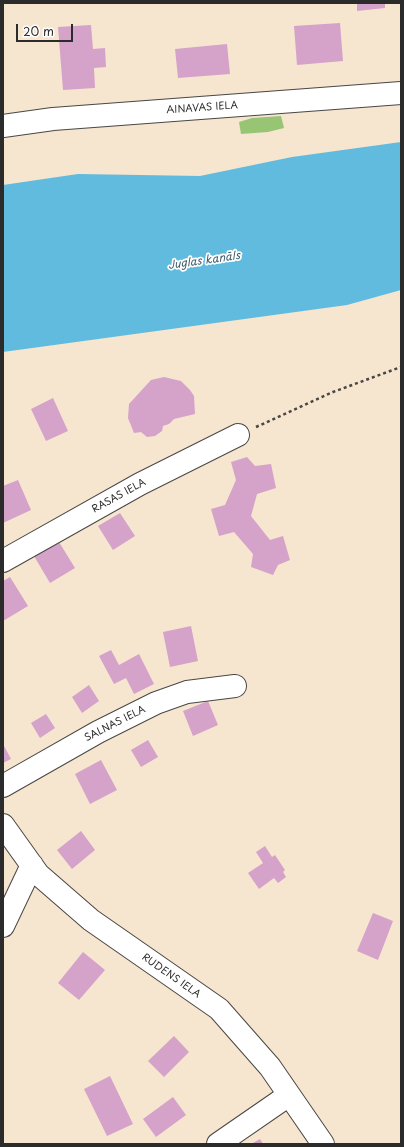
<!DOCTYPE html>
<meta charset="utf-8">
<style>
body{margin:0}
#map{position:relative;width:404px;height:1147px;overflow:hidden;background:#f6e5cf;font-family:"Playpen Sans",sans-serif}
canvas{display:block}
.frame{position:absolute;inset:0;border:4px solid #2b2b2b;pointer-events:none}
.scale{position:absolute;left:16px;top:24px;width:57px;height:18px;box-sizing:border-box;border:2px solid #2b2b2b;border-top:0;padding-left:5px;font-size:12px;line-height:14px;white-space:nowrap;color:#2b2b2b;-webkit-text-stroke:3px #fff;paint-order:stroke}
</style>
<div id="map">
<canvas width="404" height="1147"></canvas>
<div class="frame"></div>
<div class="scale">20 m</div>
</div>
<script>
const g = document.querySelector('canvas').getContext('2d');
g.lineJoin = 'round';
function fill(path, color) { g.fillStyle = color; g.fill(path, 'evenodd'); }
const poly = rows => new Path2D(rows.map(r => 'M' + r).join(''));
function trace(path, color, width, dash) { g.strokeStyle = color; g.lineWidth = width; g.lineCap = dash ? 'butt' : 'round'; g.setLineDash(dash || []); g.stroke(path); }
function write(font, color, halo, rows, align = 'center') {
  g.font = font + ' "Playpen Sans",sans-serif'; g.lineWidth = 3.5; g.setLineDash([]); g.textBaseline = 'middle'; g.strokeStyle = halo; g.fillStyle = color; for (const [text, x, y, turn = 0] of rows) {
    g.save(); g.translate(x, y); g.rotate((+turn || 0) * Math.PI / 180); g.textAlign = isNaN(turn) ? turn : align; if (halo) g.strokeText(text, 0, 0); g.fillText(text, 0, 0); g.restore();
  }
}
fill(poly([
 [281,116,284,128,268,132,241,134,239,122,252,118]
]), '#97c574');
fill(poly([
 [401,142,401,290,347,305,3,352,3,185,78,174,200,176,292,157]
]), '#60bbde');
fill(poly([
 [357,3,385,3,385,8,357,11],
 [340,23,343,61,297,65,294,26],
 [91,25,93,49,105,48,106,67,94,68,95,88,63,90,58,27],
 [227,44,230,74,178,78,175,49],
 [164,377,181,381,190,390,194,396,195,414,174,419,169,424,163,426,162,431,155,436,147,437,141,432,134,433,128,418,129,404,151,380],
 [53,398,68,431,46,441,31,409],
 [247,457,255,466,271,464,276,488,257,494,251,516,270,540,283,536,290,560,278,565,273,575,251,567,253,554,234,532,219,536,211,509,225,505,236,480,231,462],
 [18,480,31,510,3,523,3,486],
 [120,513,135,536,113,550,98,526],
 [59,542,75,568,50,583,34,556],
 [10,577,28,606,3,621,3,581],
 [191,626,198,661,170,667,163,632],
 [111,650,119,665,139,654,154,684,134,694,126,678,114,684,99,656],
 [89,685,99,701,82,713,72,697],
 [208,701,218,725,193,736,183,711],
 [46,714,55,728,40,738,31,723],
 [148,740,158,757,141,767,131,750],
 [3,744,11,759,3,763],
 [101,760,117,790,90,804,75,774],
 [81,831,95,850,72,869,57,850],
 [265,846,272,857,275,855,285,870,283,872,286,877,278,883,274,878,259,889,248,873,263,863,256,852],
 [373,913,393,921,378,960,357,951],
 [83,952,105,970,79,1000,58,983],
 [174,1036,189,1052,164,1077,148,1061],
 [110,1076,133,1124,107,1136,84,1089],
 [173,1097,186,1115,156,1137,143,1119],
 [260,1139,263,1144,251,1144]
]), '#d5a2ca');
const minor = poly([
 [3,126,53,119,401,93],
 [3,561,140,484,238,435],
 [3,786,98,732,156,703,187,692,235,686],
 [3,825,38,874,91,920,219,1009,270,1067,323,1144],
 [3,926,32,865],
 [218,1144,289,1095]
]);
trace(minor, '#494744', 24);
trace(poly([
 [256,427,333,392,401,367]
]), '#494744', 2.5, [3, 3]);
trace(minor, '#fff', 22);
write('10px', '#2b2b2b', '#fff', [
 ["AINAVAS IELA",202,108,-4],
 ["RASAS IELA",119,496,-29],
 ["SALNAS IELA",115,724,-27],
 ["RUDENS IELA",171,976,35]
]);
write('italic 11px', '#3e5d6a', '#fff', [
 ["Juglas kanāls",204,261,-8]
]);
</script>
